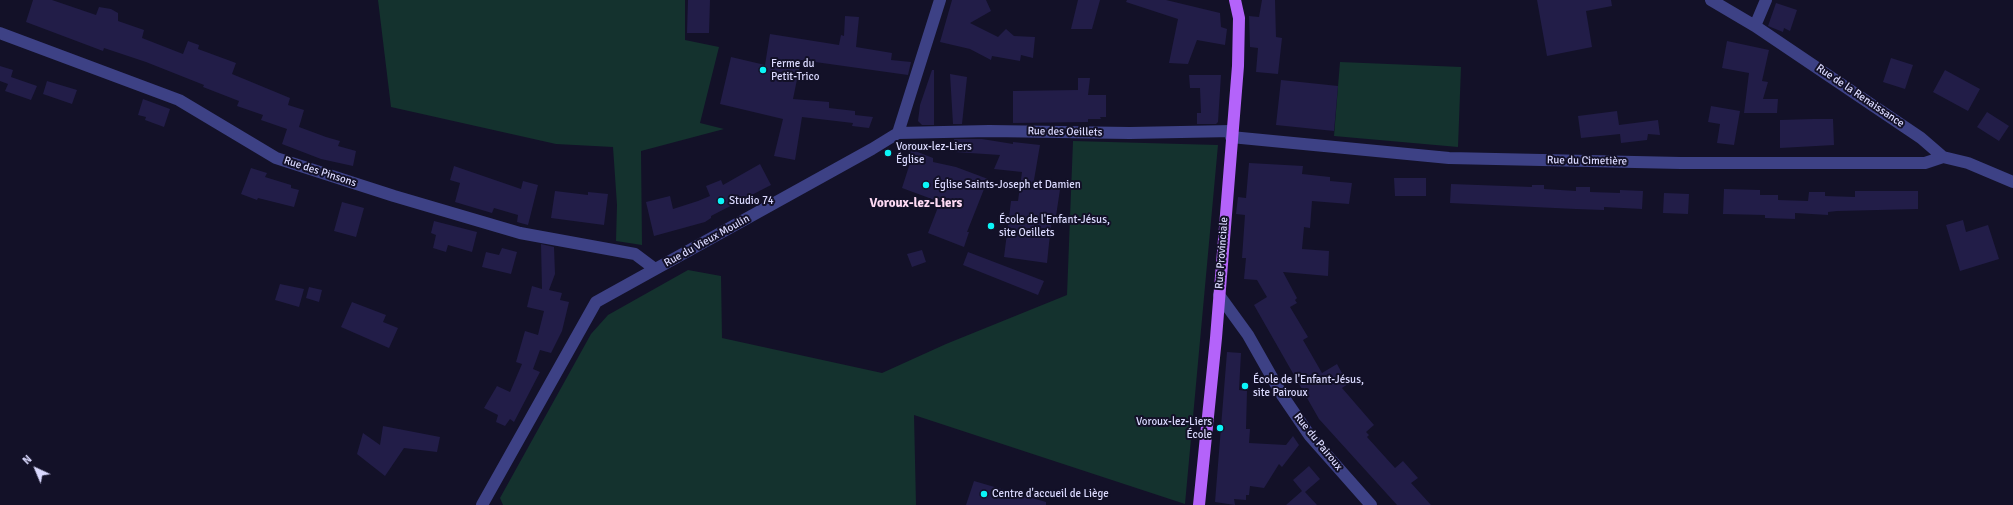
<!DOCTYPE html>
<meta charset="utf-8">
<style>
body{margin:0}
#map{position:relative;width:2013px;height:505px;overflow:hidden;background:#131128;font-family:Signika,sans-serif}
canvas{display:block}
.north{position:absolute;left:16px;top:449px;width:40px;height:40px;-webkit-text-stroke:3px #131128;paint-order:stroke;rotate:316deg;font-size:11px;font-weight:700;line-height:16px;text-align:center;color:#dad9fe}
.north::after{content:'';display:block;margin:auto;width:14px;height:18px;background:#dad9fe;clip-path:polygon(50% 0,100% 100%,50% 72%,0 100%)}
</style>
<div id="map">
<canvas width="2013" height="505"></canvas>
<div class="north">N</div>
</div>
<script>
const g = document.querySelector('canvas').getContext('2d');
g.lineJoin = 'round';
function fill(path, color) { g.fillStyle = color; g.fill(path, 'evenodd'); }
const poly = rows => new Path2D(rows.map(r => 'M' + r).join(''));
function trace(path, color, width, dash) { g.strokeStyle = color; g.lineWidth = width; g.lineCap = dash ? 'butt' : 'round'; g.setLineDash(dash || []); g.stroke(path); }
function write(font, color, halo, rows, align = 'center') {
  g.font = font + ' Signika,sans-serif'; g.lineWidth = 4; g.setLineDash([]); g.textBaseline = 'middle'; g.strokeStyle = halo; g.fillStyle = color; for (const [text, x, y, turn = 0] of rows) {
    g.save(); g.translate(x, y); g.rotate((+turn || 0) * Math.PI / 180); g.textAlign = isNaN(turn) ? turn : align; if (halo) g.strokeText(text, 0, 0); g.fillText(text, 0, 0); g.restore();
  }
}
fill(poly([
 [378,0,685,0,685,40,719,47,700,123,724,129,641,151,642,245,616,241,617,205,613,147,556,144,391,107],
 [1340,62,1461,67,1458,147,1334,136],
 [1073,141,1218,145,1185,504,914,415,916,505,503,505,500,498,591,334,608,315,688,270,721,276,722,338,882,373,946,344,1067,295]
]), '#14322e');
fill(poly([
 [33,0,52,0,96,15,99,7,111,9,118,13,118,21,144,30,142,38,183,54,188,41,199,45,198,49,236,63,232,74,290,98,288,105,304,110,299,127,326,137,340,141,338,146,356,151,353,166,321,159,282,144,287,129,261,120,263,115,237,106,239,101,203,87,204,85,146,62,104,48,103,51,26,22],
 [688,0,710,0,709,33,687,33],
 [952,0,986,0,991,11,970,23,998,37,1006,29,1014,36,1035,37,1033,58,1021,55,1020,61,992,56,991,60,970,49,940,42],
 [1078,0,1100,0,1092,29,1071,29],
 [1127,0,1166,0,1220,13,1221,27,1227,29,1225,45,1197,40,1188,64,1169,63,1178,19,1126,2],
 [1262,0,1275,0,1276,37,1282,38,1278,74,1256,72,1258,48,1250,47,1249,16,1259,17],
 [1537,0,1611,0,1612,6,1586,11,1592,47,1547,56],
 [1776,3,1797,10,1790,31,1784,28,1783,32,1768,26],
 [845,16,859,17,856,47,892,53,891,60,911,62,908,75,801,60,793,99,829,102,829,108,855,111,855,115,873,117,869,128,852,126,853,123,802,117,795,160,774,156,783,119,720,104,731,57,765,65,770,34,839,45,841,35,844,36],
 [1727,41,1769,50,1762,81,1768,82,1763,99,1778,99,1777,113,1744,113,1749,73,1722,68],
 [1891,58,1913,65,1905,89,1883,82],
 [0,66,13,70,11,77,37,86,31,100,5,91,8,84,0,81],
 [932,70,934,70,934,125,922,125,918,121,920,105],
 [1945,70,1980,89,1968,111,1933,92],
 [950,74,967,77,962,124,953,124],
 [1189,75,1221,75,1218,122,1216,124,1197,124,1197,113,1201,113,1200,88,1190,88],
 [1078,78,1090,78,1088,95,1106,95,1106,117,1100,117,1101,119,1088,119,1088,122,1013,123,1013,91,1078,90],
 [1281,80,1338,86,1334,131,1276,125],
 [47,81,77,90,72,104,43,94],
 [143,99,170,109,164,127,145,120,146,117,138,115],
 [1711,106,1740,111,1734,145,1717,143,1720,124,1708,122],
 [1617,111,1619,125,1658,120,1660,135,1648,134,1647,140,1621,143,1620,134,1581,138,1578,116],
 [1987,112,2009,126,1999,141,1977,127],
 [1813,119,1833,119,1834,145,1780,148,1780,120],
 [954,139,982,139,1013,144,1013,142,1040,145,1034,180,1061,183,1056,216,1052,215,1047,263,1004,257,1011,201,1018,201,1022,172,994,169,1000,155,955,152],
 [910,149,933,158,933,162,956,167,988,179,967,232,969,232,964,247,928,233,940,202,902,188,910,163],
 [1249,163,1303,166,1302,174,1330,177,1330,181,1352,183,1349,204,1312,201,1310,228,1304,227,1302,249,1329,251,1328,276,1283,272,1297,298,1295,300,1297,303,1290,307,1308,337,1303,340,1322,373,1337,364,1348,384,1342,388,1374,425,1366,432,1369,435,1367,437,1395,468,1403,461,1418,478,1411,483,1431,505,1397,505,1319,419,1254,305,1267,297,1257,280,1244,279,1246,258,1242,258,1245,215,1236,214,1238,197,1246,198],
 [760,164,771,185,711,216,711,218,705,222,654,236,646,202,670,196,673,209,698,201,710,196,706,186,721,180,723,185],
 [454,166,521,189,523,181,538,185,528,225,517,222,518,215,494,208,492,213,455,202,460,183,450,180],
 [251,168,267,173,265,177,291,185,291,188,299,190,294,207,258,198,257,200,241,194],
 [1394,178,1426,178,1426,196,1395,196],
 [1451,184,1532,187,1532,185,1544,185,1544,189,1576,191,1576,187,1590,187,1590,192,1620,193,1620,190,1643,191,1642,209,1604,207,1604,210,1576,209,1450,203],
 [1724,189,1760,190,1760,195,1778,195,1778,200,1808,201,1809,192,1825,192,1825,196,1855,197,1855,191,1918,191,1918,209,1837,211,1828,212,1828,215,1795,213,1795,219,1765,218,1765,215,1723,214],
 [555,191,588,195,588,192,608,194,604,225,551,218],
 [1664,193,1689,194,1688,214,1663,213],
 [342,202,364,208,356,237,334,231],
 [1963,220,1966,232,1988,225,1999,259,1960,271,1946,225],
 [434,221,477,232,472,252,448,245,446,252,433,248,436,235,431,233],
 [541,244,554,247,555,274,549,290,562,293,560,300,569,302,562,331,551,353,540,350,533,369,540,372,514,422,510,419,505,426,496,422,498,415,484,408,497,386,510,392,522,364,516,362,525,331,538,335,544,311,527,307,532,286,542,289],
 [502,248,517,252,511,274,482,267,486,252,499,255],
 [922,250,926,262,912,267,907,254],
 [968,252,1044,281,1038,295,963,265],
 [280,284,304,289,299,307,275,300],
 [309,287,322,290,319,302,306,298],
 [352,302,386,315,383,322,398,328,389,348,341,327],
 [1227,352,1241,353,1239,390,1247,391,1246,429,1250,429,1249,443,1286,445,1293,436,1299,445,1282,467,1279,464,1264,488,1250,486,1249,495,1246,495,1246,500,1234,499,1235,505,1215,502],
 [383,426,440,437,437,452,404,448,385,476,357,454,363,433,380,445],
 [1309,466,1320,479,1305,492,1317,505,1286,505,1302,491,1293,480],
 [974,481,1046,502,1046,505,966,505]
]), '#221d48');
trace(poly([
 [1711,0,1755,26,1921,138,1943,157,1968,163,2013,182],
 [1755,26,1766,0],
 [0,33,179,100,276,158,394,196,520,233,635,254,655,269],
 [898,133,989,131,1130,133,1232,131],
 [1231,137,1449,158,1681,163,1925,163,1943,157],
 [1219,295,1248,335,1282,395,1310,436,1371,505],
 [482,505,596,302,872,149,898,133,940,0]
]), '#3d4185', 12);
trace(poly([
 [1199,505,1216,338,1238,66,1239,18,1235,0]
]), '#b463fa', 12);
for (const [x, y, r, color] of [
 [763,70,4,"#0bf5f8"],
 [888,153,4,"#0bf5f8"],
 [926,185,4,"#0bf5f8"],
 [721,201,4,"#0bf5f8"],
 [991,226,4,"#0bf5f8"],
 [1245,386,4,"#0bf5f8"],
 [1220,428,4,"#0bf5f8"],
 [984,494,4,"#0bf5f8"]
]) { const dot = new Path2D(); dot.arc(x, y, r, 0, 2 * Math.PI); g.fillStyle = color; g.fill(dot); trace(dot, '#131128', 1.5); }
write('11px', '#dad9fe', '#131128', [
 ["Ferme du",771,64],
 ["Petit-Trico",771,77],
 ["Voroux-lez-Liers",896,147],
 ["Église",896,160],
 ["Église Saints-Joseph et Damien",934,185],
 ["Studio 74",729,201],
 ["École de l'Enfant-Jésus,",999,220],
 ["site Oeillets",999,233],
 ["École de l'Enfant-Jésus,",1253,380],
 ["site Pairoux",1253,393],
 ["Voroux-lez-Liers",1212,422,"right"],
 ["École",1212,435,"right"],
 ["Centre d'accueil de Liège",992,494]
], 'left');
write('11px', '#dad9fe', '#131128', [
 ["Rue de la Renaissance",1860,96,34],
 ["Rue des Oeillets",1065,132,1],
 ["Rue du Cimetière",1587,161,1],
 ["Rue des Pinsons",320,172,18],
 ["Rue du Vieux Moulin",707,241,-29],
 ["Rue Provinciale",1222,253,-86],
 ["Rue du Pairoux",1318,442,51]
]);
write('bold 13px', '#fedaf4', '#131128', [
 ["Voroux-lez-Liers",916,204]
]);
</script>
